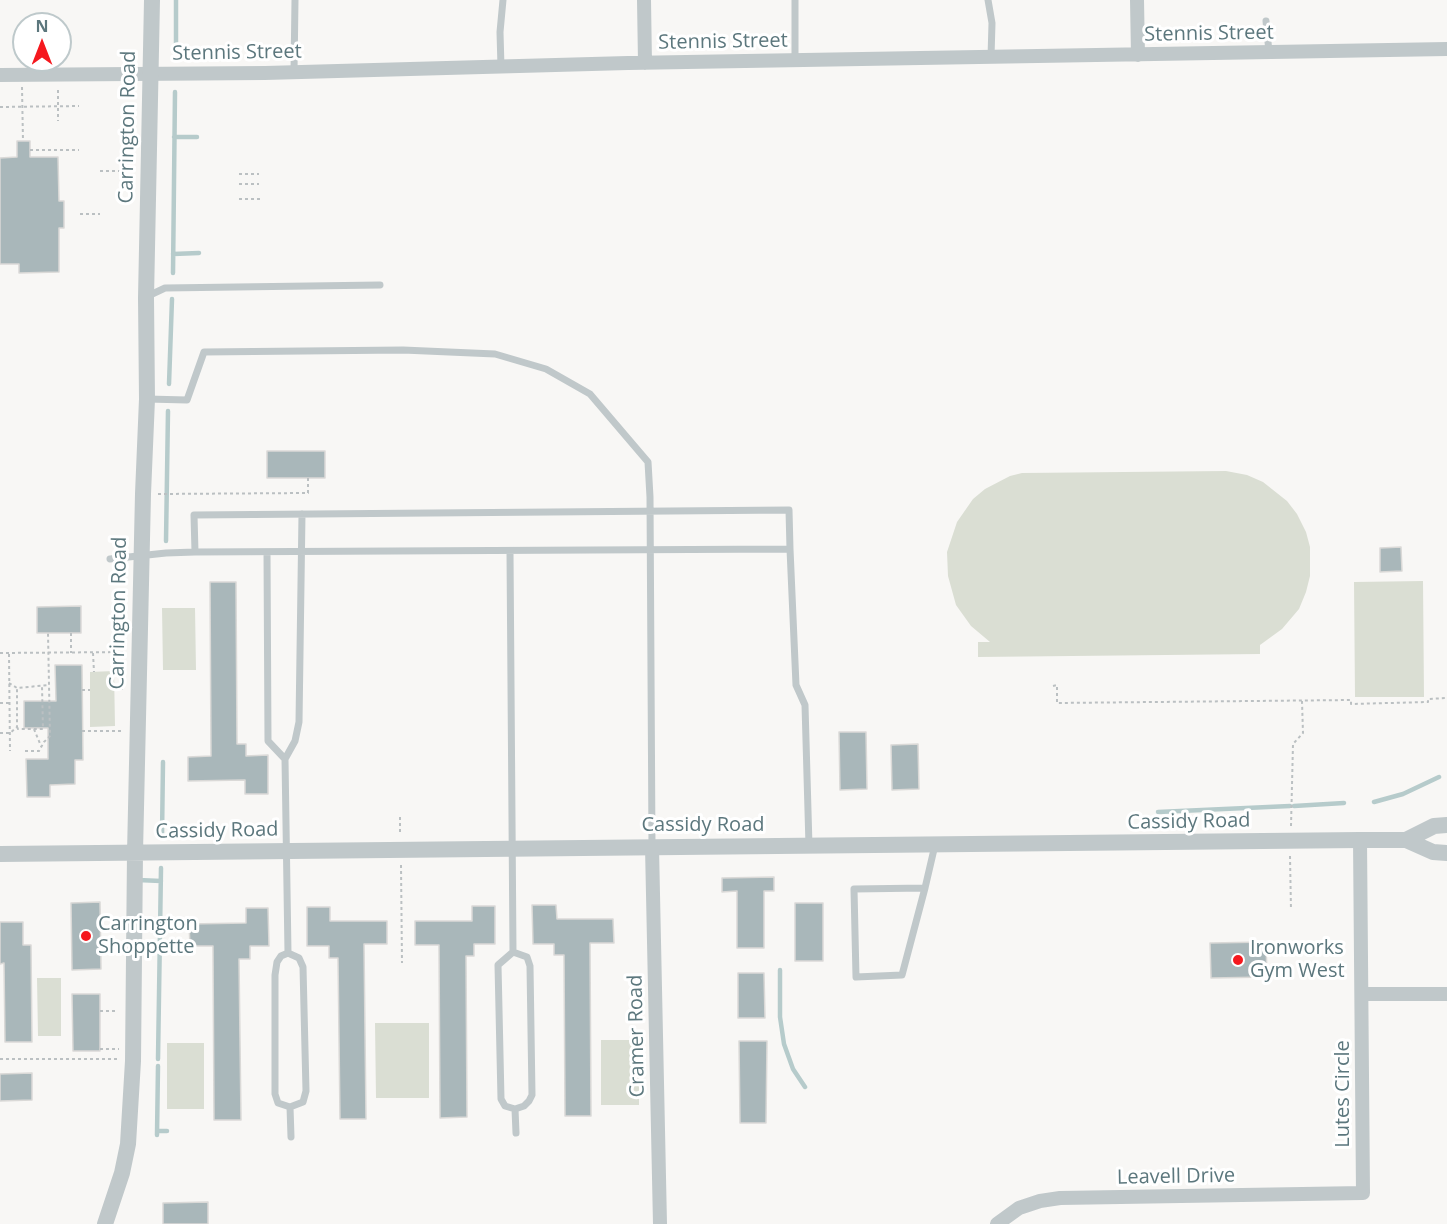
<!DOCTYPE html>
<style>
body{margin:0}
#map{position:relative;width:1447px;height:1224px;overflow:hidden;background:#f8f7f5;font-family:"Open Sans",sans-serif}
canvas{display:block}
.north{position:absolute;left:12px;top:12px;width:60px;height:60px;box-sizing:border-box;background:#fff;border:2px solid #bec9cb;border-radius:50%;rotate:0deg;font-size:16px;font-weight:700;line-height:24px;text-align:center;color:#5c777d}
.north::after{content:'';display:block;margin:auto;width:21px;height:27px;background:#f5181e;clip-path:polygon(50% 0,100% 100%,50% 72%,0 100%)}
</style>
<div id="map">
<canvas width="1447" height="1224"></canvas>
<div class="north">N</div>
</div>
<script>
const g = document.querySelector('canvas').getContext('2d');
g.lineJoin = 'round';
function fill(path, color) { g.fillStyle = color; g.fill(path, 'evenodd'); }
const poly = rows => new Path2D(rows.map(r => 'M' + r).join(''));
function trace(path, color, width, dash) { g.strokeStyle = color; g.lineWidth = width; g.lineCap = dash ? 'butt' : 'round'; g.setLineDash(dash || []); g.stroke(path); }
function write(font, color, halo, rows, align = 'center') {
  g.font = font + ' "Open Sans",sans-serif'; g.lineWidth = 6; g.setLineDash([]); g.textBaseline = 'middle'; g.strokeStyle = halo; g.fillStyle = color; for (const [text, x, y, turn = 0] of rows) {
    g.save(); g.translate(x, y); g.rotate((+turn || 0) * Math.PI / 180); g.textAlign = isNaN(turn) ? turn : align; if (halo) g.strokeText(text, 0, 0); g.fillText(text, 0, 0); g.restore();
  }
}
fill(poly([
 [1226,471,1247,475,1263,482,1287,501,1297,514,1306,532,1310,547,1310,576,1306,592,1299,609,1282,629,1260,645,1260,654,978,657,978,642,990,642,971,626,956,605,948,576,947,552,957,522,973,499,985,489,1010,476,1022,473],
 [1423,581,1424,697,1355,697,1354,582],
 [162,608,195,608,196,670,163,670],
 [114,671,115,726,90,727,90,672],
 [37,978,61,978,61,1036,38,1036],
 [375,1023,429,1023,429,1098,376,1098],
 [601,1040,639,1040,639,1105,601,1105],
 [167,1043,204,1043,204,1109,167,1109]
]), '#daded3');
trace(poly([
 [176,49,176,0],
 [174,137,197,137],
 [173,254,199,253],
 [173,273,175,92],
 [169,384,172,299],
 [166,541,168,411],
 [1374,802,1403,794,1439,777],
 [1294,806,1344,803],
 [1158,812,1290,806],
 [162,836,163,762],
 [138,880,161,881],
 [780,970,780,1017,784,1044,793,1069,805,1087],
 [158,1059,161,868],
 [157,1131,167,1131],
 [157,1135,158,1066]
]), '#b6cbcb', 4.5);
const building = poly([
 [17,141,30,141,30,157,58,157,59,201,64,201,64,228,59,228,59,272,19,273,19,264,0,264,0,158,17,157,17,141],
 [267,451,325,451,325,478,267,478,267,451],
 [1401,547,1402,571,1380,572,1380,548,1401,547],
 [210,582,236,582,237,744,246,744,246,756,268,755,268,794,245,794,245,780,188,781,188,757,211,756,210,582],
 [81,606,81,633,37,633,37,607,81,606],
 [55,665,82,665,83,760,75,760,75,784,50,785,50,797,27,797,26,759,48,759,48,728,24,728,24,701,56,701,55,665],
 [839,732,866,732,867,789,840,790,839,732],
 [918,744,919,789,892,790,891,745,918,744],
 [774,877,774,891,764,891,764,948,737,948,737,891,722,892,722,878,774,877],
 [100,902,101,969,72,970,71,903,100,902],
 [795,903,823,903,823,961,795,961,795,903],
 [532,905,556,905,557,919,613,919,614,943,590,943,591,1116,565,1116,564,955,554,955,554,944,533,944,532,905],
 [472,906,495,906,495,944,474,944,474,956,466,956,467,1117,440,1118,439,945,415,945,415,921,472,921,472,906],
 [307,907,330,907,330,921,387,921,387,944,364,944,366,1119,340,1119,338,958,329,958,329,946,307,946,307,907],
 [246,908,268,908,269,946,250,946,250,959,239,959,241,1120,214,1120,213,946,190,946,189,924,246,923,246,908],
 [0,922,23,922,23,945,31,945,32,1042,5,1042,4,963,0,964,0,922],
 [1266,942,1267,977,1211,978,1210,943,1266,942],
 [738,973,764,973,765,1018,738,1018,738,973],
 [72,994,100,994,100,1051,73,1051,72,994],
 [739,1041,767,1041,766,1123,740,1123,739,1041],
 [32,1073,32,1100,0,1101,0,1074,32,1073],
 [208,1202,208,1224,163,1224,163,1203,208,1202]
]);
fill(building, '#a9b7ba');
trace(building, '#dad9d7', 1.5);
trace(poly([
 [22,87,23,141],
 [58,90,58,121],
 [0,107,79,106],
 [30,150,79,150],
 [100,171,130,171],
 [239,174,259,174],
 [239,184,259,184],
 [239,199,260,199],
 [80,214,100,214],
 [158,494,308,493,308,478],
 [71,633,71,653],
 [0,653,125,652],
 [93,653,94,672],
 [9,654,10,751],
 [9,683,17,688,49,685],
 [1053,686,1057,685,1057,703,1351,700,1351,704,1428,702,1428,699,1447,698],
 [114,689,123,689],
 [82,690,90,690],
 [0,703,9,703],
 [17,727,18,729,43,729,42,686],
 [34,729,41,746],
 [82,731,122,731],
 [0,733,10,733,17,727,17,688],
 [25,751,39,751,44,742,50,736,48,633],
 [400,817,400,835],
 [1291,826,1293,744,1303,733,1302,701],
 [1290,856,1291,910],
 [401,865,402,963],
 [100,1011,118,1011],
 [100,1049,119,1049],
 [0,1059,119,1059]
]), '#bbc0c2', 2, [3, 3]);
trace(poly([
 [988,0,992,23,991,57],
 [1266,21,1269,52],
 [795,60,795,0],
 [501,67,500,32,503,0],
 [294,72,295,0],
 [148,296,165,288,380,285],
 [147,399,187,400,204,352,403,350,495,354,546,369,590,394,648,462,650,497,652,847],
 [790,549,796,685,805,705,809,846],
 [267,552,268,741,285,759,295,741,299,722,302,514],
 [510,552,513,952],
 [110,559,166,553,195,552,790,549,789,510,194,515,195,552],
 [285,759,288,953],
 [925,888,902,975,856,977,854,889,925,888,935,845],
 [288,953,299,958,303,967,306,1091,303,1102,290,1107,278,1103,275,1094,275,975,277,962,281,956,288,953],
 [290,1107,291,1137],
 [515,1109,524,1106,529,1101,532,1095,530,966,527,957,513,952,498,965,501,1099,505,1106,515,1109,516,1133]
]), '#c0c8ca', 7);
trace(poly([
 [644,0,645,63],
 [1137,0,1138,55],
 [0,75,265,73,628,63,1447,49],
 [652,847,660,1224],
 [1362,994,1447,994],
 [997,1224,1019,1208,1040,1201,1060,1198,1363,1193,1360,840]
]), '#c0c8ca', 14);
trace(poly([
 [1406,840,1434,826,1447,825],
 [0,854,1360,840,1406,840,1433,852,1447,853],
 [105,1224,122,1173,128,1144,133,1061,135,853,143,494,147,399,146,298,152,0]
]), '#c0c8ca', 16);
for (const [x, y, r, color] of [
 [86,936,6,"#f5181e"],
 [1238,960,6,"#f5181e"]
]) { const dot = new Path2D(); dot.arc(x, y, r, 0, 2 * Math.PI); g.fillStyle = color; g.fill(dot); trace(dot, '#fff', 2); }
write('20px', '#5c777d', '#fff', [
 ["Stennis Street",1209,34,-1],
 ["Stennis Street",723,42,-1],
 ["Stennis Street",237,53,-1],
 ["Carrington Road",128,127,-89],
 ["Carrington Road",119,613,-89],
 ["Cassidy Road",1189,822,-1],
 ["Cassidy Road",703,825],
 ["Cassidy Road",217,831,-1],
 ["Cramer Road",637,1036,-91],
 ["Lutes Circle",1343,1094,-90],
 ["Leavell Drive",1176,1177,-1]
]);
write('20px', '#5c777d', '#fff', [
 ["Carrington",98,924],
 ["Shoppette",98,947],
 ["Ironworks",1250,948],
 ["Gym West",1250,971]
], 'left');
</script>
